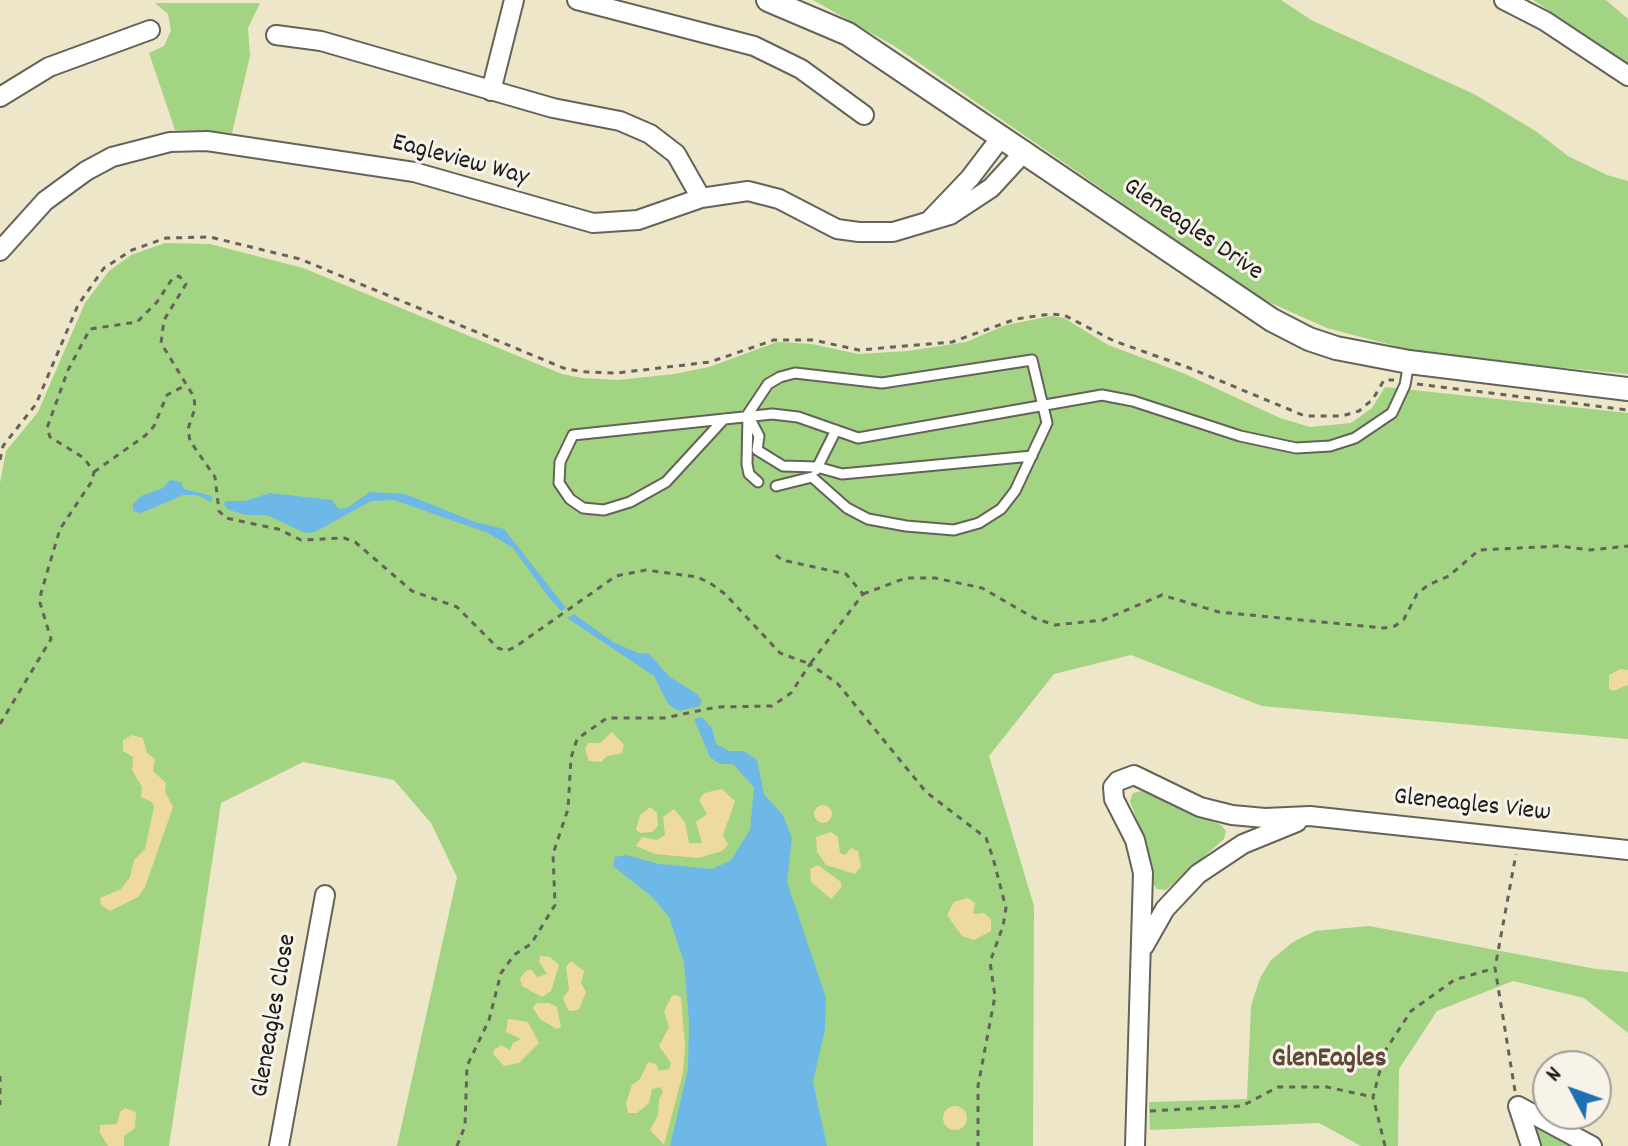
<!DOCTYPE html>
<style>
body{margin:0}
#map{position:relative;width:1628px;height:1146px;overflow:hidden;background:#ede6c9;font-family:Dekko,sans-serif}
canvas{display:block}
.north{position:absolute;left:1532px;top:1050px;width:80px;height:80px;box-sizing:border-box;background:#f7f3e8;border:2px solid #9f9d96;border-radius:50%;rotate:311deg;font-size:22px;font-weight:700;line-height:32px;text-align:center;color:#1c1c1c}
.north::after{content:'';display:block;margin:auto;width:28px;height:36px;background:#1f6fb2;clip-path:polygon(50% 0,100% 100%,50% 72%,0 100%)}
</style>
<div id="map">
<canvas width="1628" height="1146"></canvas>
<div class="north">N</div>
</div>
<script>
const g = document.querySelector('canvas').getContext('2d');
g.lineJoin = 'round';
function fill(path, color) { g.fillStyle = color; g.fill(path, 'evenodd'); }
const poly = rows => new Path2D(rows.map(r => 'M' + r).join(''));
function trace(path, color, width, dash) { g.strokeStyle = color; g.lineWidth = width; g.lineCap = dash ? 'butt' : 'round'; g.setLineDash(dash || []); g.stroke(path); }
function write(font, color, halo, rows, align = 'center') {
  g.font = font + ' Dekko,sans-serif'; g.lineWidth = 6; g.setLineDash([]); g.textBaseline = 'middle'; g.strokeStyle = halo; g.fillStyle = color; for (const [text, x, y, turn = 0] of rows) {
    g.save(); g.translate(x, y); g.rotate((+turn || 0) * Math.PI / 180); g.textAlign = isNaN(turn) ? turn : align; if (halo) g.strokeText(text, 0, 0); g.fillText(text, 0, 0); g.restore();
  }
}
fill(poly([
 [813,0,1281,0,1313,21,1474,94,1537,132,1568,156,1607,175,1628,181,1628,374,1429,355,1327,328,1262,299,896,47],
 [1533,0,1606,0,1628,19,1628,63],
 [155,3,260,3,248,28,250,56,232,133,175,130,149,53,164,46,171,30,168,14],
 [165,243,210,244,303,268,562,374,582,378,618,380,674,374,709,367,777,342,812,344,858,354,908,351,966,342,1006,325,1051,316,1064,318,1108,345,1183,373,1280,418,1310,427,1351,423,1372,408,1385,387,1628,413,1628,739,1262,706,1131,655,1054,674,989,756,1034,906,1033,1146,397,1146,457,877,431,823,394,780,303,762,221,803,169,1146,0,1146,0,483,6,451,38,412,85,303,109,271,131,255],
 [1141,791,1221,825,1226,831,1224,839,1166,890,1157,889,1153,884,1147,848,1130,801,1133,793],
 [1369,926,1596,969,1628,972,1628,1033,1584,998,1513,981,1437,1011,1399,1069,1398,1146,1361,1146,1319,1123,1150,1130,1149,1102,1247,1099,1251,1006,1260,978,1271,960,1293,942,1315,931],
 [1518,1106,1592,1146,1531,1146]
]), '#a2d484');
fill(poly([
 [1620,669,1628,670,1628,685,1613,691,1609,689,1609,675],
 [612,732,624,745,622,753,607,756,601,762,589,761,585,749,588,743,600,743],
 [132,735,143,738,147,753,155,759,153,771,166,783,165,792,173,807,145,887,138,897,110,911,101,905,100,898,121,889,130,877,134,860,145,849,154,807,152,802,141,797,142,787,132,770,133,757,123,751,123,740],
 [722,789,735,801,723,835,728,845,722,851,698,858,655,854,636,846,642,837,657,840,665,835,663,817,674,809,685,822,689,843,702,843,696,822,707,814,699,800,704,793],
 '814 814a9 9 0 1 1 18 0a9 9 0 1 1-18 0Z',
 [650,807,657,813,658,826,652,832,640,833,636,830,640,815],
 [831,832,838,837,840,853,845,855,851,848,858,851,861,867,855,874,826,865,817,852,816,837],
 [818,865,841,882,841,888,831,899,811,882,810,869],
 [968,898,975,903,973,914,984,913,991,919,991,931,974,940,962,936,947,915,954,902],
 [540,956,550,957,559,965,551,991,542,997,522,986,520,978,527,970,532,970,537,977,547,974,539,962],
 [571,961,584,971,581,983,586,992,579,1009,573,1011,568,1010,563,998,569,989,566,967],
 [677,995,681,998,685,1045,683,1073,664,1145,650,1130,658,1115,659,1099,663,1092,660,1087,652,1089,649,1103,637,1113,628,1113,626,1103,632,1085,640,1079,648,1062,656,1064,659,1071,669,1069,671,1063,659,1046,669,1027,664,1011,672,996],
 [536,1003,549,1003,557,1007,561,1027,557,1029,540,1019,533,1008],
 [508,1019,528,1022,539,1043,519,1063,504,1066,493,1054,494,1050,501,1045,510,1050,513,1043,521,1039,506,1032],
 '943 1118a12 12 0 1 1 24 0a12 12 0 1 1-24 0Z',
 [125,1108,136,1112,135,1128,124,1136,124,1146,108,1146,100,1133,100,1125,117,1124,120,1112]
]), '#eeda9e');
fill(poly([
 [170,480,181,482,184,489,212,496,211,502,197,495,183,495,141,513,133,511,133,504,141,496,163,488],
 [370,492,405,494,475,522,504,529,566,608,561,611,547,595,513,548,488,533,394,500,371,501,315,532,305,533,267,515,246,515,229,510,224,505,225,501,245,501,270,493,332,500,339,509,347,508],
 [574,614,613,642,638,653,649,654,670,677,697,694,702,701,700,706,679,711,668,704,654,676,567,618],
 [702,717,712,728,716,744,729,751,744,751,757,760,764,794,783,815,792,838,787,882,826,998,825,1029,813,1082,827,1146,670,1146,688,1069,689,1022,684,962,669,917,652,897,613,866,615,857,626,855,659,864,713,869,731,860,750,830,754,787,733,764,720,764,710,757,694,719]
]), '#6db8e6');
const service = poly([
 [749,417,759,436,757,450,783,466,817,467,842,474,1032,456],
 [724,419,666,482,630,502,604,510,583,508,570,499,559,483,560,462,573,435,772,414,798,417,858,438,1102,395,1133,401,1240,436,1296,448,1330,446,1355,438,1392,413,1405,385,1409,362],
 [816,470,836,430],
 [758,482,749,474,747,464,748,414,768,384,780,377,795,373,882,383,1032,360,1047,423,1015,491,1001,509,979,523,954,530,906,526,868,519,847,508,812,477,776,486]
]);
const minor = poly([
 [577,0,754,46,801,69,864,115],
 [1504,0,1545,21,1628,76],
 [276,35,321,41,553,108,620,121,650,134,676,154,701,198],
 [491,91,514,0],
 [0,97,49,67,150,30],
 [929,221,970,178,1002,136],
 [0,251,45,201,86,171,112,157,170,142,207,141,414,172,593,223,638,220,701,198,748,191,779,199,837,229,859,232,893,232,950,215,991,188,1025,151],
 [1144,946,1165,909,1198,874,1243,844,1297,822],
 [279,1146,325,895],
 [1135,1146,1143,873,1135,840,1114,799,1113,787,1118,781,1134,775,1200,807,1232,815,1265,818,1310,816,1628,850],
 [1531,1146,1518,1106,1592,1146]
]);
const tertiary = poly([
 [768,0,848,34,1272,320,1309,339,1336,348,1409,362,1628,389]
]);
trace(service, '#656359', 13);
trace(minor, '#656359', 22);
trace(tertiary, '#656359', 26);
trace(poly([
 [1417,384,1628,410],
 [0,460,3,446,36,404,78,305,104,268,132,250,166,238,210,237,300,259,566,369,586,372,617,373,710,362,774,340,813,340,859,350,952,342,1016,319,1050,314,1064,315,1114,341,1187,367,1305,416,1342,416,1359,411,1373,399,1384,380,1394,380],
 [94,472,146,435,154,426,167,395,186,385],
 [863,594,906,578,935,578,982,588,1034,618,1055,625,1103,620,1162,595,1219,612,1384,628,1395,626,1404,619,1417,594,1428,585,1449,576,1479,550,1560,546,1590,550,1628,546],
 [0,724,51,639,40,603,41,593,60,529,92,481,94,472,84,458,50,437,47,428,68,370,90,329,137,322,157,302,172,279,179,276,186,284,164,320,161,343,194,397,195,408,188,429,190,441,215,477,219,511,226,518,278,529,301,540,344,538,355,542,412,591,457,607,498,648,506,651,515,647,616,576,646,570,697,577,710,583,725,594,780,653,810,664,863,594,846,574,782,560,772,552],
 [0,1076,0,1105],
 [1515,1091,1495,968,1516,854],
 [1150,1111,1242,1106,1278,1087,1327,1087,1373,1097],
 [457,1146,465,1126,467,1066,489,1020,501,973,514,955,531,944,555,905,553,854,568,809,571,758,577,739,607,718,664,718,717,707,772,706,791,693,810,664,838,684,926,792,986,838,993,858,1006,908,1003,926,990,962,995,996,978,1086,978,1146],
 [1385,1146,1373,1097,1385,1051,1411,1011,1454,980,1495,968]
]), '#656359', 3, [6, 6]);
trace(service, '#fff', 9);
trace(minor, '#fff', 18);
trace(tertiary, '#fff', 22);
write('26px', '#1c1c1c', '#f7f3e8', [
 ["Eagleview Way",460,162,15],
 ["Gleneagles Drive",1192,231,34],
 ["Gleneagles View",1472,807,6],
 ["Gleneagles Close",276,1016,-80]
]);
write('bold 28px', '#5e4837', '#f7f3e8', [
 ["GlenEagles",1329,1061]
]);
</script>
